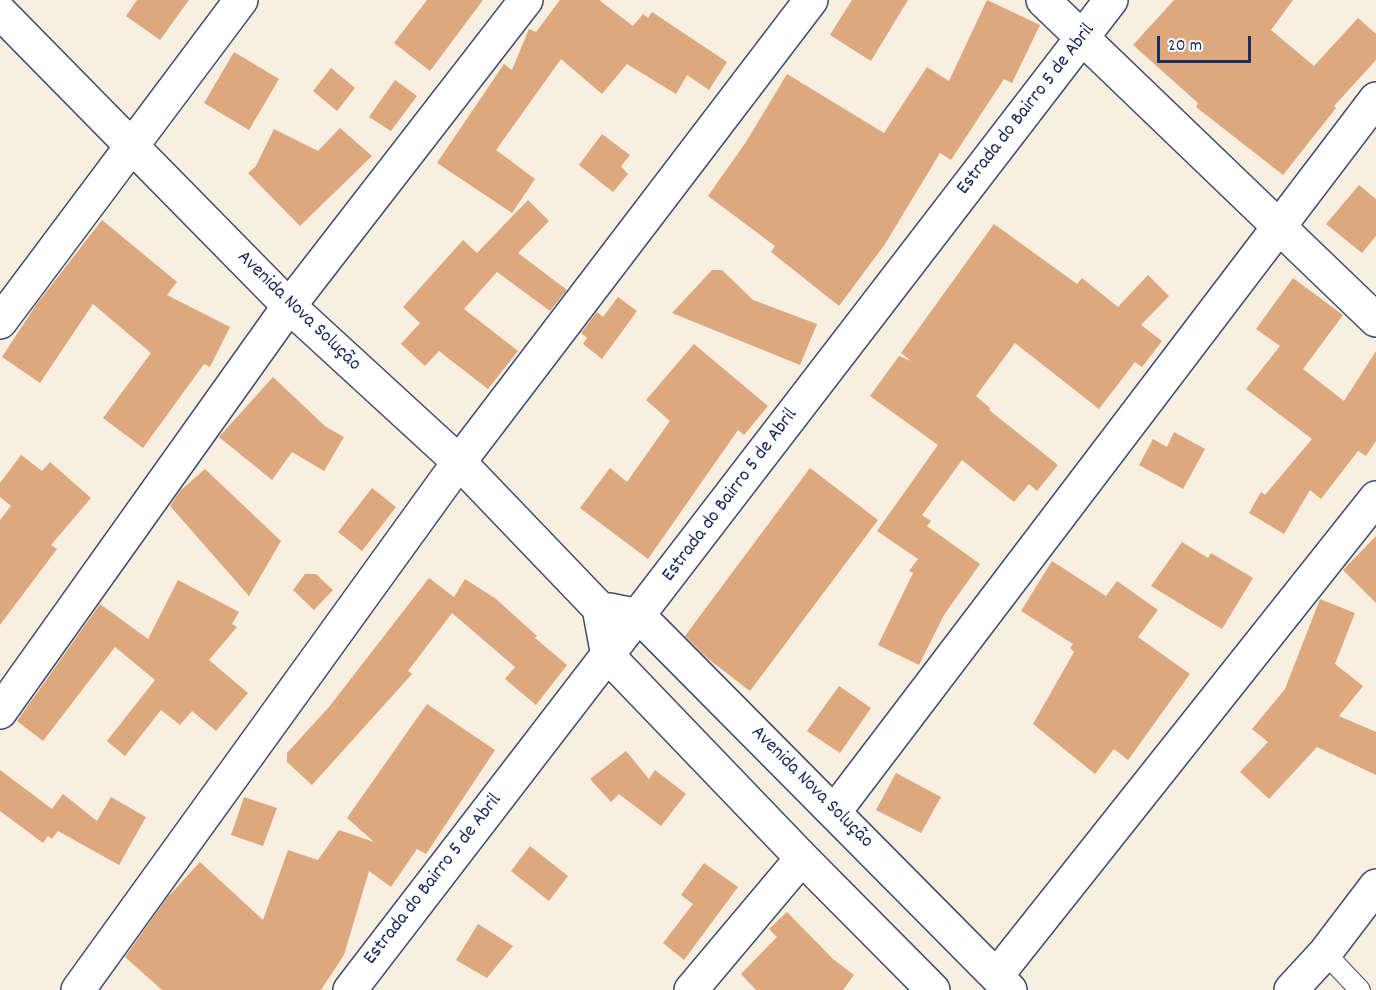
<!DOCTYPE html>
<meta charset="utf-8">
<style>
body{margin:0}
#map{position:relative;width:1376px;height:990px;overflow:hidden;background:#f9efe1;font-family:Dekko,sans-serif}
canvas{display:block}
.scale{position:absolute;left:1157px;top:36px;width:94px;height:27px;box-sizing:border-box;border:3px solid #1b2f5e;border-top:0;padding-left:8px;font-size:18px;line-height:21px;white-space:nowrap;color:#1b2f5e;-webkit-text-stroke:4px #fff;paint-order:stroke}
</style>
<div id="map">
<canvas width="1376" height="990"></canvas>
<div class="scale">20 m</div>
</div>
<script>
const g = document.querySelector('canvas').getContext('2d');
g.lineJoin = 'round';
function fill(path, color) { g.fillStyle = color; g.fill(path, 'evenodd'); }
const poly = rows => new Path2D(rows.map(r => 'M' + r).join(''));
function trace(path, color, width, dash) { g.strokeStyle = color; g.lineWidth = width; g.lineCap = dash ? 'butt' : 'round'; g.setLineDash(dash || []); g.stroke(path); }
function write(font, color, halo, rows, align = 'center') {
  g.font = font + ' Dekko,sans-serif'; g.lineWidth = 4.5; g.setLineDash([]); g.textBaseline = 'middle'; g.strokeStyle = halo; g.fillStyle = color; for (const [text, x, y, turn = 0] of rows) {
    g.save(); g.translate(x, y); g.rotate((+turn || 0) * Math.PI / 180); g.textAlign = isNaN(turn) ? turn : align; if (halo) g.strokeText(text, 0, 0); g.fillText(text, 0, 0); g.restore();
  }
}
fill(poly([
 [137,0,189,0,160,40,126,16],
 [427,0,483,0,430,71,394,43],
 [560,0,599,0,633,26,643,14,648,18,652,12,727,62,709,90,687,75,676,94,627,64,602,94,561,59,496,150,535,179,512,213,437,163,504,64,512,70,529,29,536,32],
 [852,0,908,0,871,61,830,35],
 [987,0,1040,25,1012,83,1004,79,951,160,940,153,885,244,839,306,771,252,775,246,708,196,746,142,787,74,884,133,927,67,949,81],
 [1174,0,1293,0,1271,30,1314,66,1358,18,1376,34,1376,60,1334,106,1336,108,1283,175,1196,107,1198,103,1133,45],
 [234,52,279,79,249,130,204,103],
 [331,68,355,88,337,111,313,91],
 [395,80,417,96,391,131,369,117],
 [340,128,372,156,300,226,248,173,256,166,274,129,318,151],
 [602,134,630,155,621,166,628,174,613,192,579,165],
 [1359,185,1376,199,1376,236,1362,253,1326,224],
 [528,200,549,221,518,253,567,290,550,311,497,272,464,309,518,351,488,389,439,351,425,366,401,344,420,323,403,307,463,240,477,253],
 [102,220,177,282,167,295,230,327,210,367,204,364,143,448,103,418,151,353,93,304,40,383,2,357,36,305],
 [994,224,1077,284,1082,278,1118,307,1148,275,1169,296,1141,325,1162,341,1142,367,1135,362,1099,409,1015,343,976,396,990,408,989,410,1058,465,1037,491,1029,484,1014,502,962,460,922,515,931,521,927,526,980,564,944,615,919,665,878,645,913,573,909,571,918,559,877,531,938,445,870,396,899,356,911,361,901,353],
 [712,270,722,270,753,300,817,324,800,365,672,313],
 [1293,278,1343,315,1303,369,1344,401,1376,351,1376,441,1366,456,1358,451,1321,499,1310,490,1284,534,1249,513,1261,492,1265,495,1312,439,1246,389,1280,346,1256,329],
 [618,297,637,311,602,359,583,344,587,338,581,333,597,312,603,317],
 [694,344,768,406,744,435,738,430,648,559,580,508,610,468,627,482,670,421,646,400],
 [273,377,326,427,344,437,324,471,292,452,272,480,219,437],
 [1174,432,1205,449,1183,489,1139,465,1153,439,1167,447],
 [21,455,42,471,50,462,91,498,51,545,57,549,0,625,0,520,11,506,0,497,0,483],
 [810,468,878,520,750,691,707,658,685,636],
 [205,469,281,541,249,596,170,506,180,491],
 [372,488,396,507,362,551,338,532],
 [1376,536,1376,603,1343,570],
 [1182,542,1208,558,1211,553,1253,578,1222,629,1151,586],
 [1052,561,1106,596,1117,581,1158,610,1138,637,1190,674,1128,760,1114,749,1095,774,1033,724,1074,652,1070,648,1073,644,1021,611],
 [305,574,316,574,333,590,314,610,293,590],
 [429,578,454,597,465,579,496,599,537,636,535,638,567,665,536,705,505,679,515,667,452,613,408,671,412,674,312,785,287,762,287,753,329,707],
 [178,580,239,612,232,624,237,627,209,660,248,693,216,731,192,711,180,725,161,710,125,756,107,741,155,680,115,647,43,741,17,721,100,604,148,639],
 [1320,599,1355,613,1335,664,1363,686,1339,716,1376,732,1376,775,1317,747,1269,799,1240,772,1268,742,1252,729,1285,689],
 [839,686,871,708,840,753,807,731],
 [427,704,495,750,426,854,417,849,391,887,369,871,344,955,321,990,162,990,125,957,167,898,200,862,263,920,288,850,318,860,339,830,374,842,347,818],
 [626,751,649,779,655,770,686,794,661,826,619,794,611,802,590,779],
 [0,770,52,809,63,794,97,821,111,797,146,817,119,865,58,831,52,839,48,836,43,843,0,811],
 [896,773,941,797,921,833,876,810],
 [244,797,277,808,263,846,231,835],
 [530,846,568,876,549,901,511,871],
 [704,863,738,887,684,960,663,943,693,904,681,895],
 [787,912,833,959,854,975,843,990,756,990,741,974,777,937,769,929],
 [478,924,513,946,487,978,456,960]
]), '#dda87e');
const service = poly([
 [1325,953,1360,990]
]);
const minor = poly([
 [1043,0,1376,320],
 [0,12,289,306,459,462,599,608,608,656,802,858,933,990],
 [0,322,241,0],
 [609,610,639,616,1010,990],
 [0,712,289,306,526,0],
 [835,811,1376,99],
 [997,975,1376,498],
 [78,990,459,462,811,0],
 [691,990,802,858],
 [1291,990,1325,953,1376,886]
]);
const tertiary = poly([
 [350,990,1111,0]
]);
trace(service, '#3c4c72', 22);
trace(minor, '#3c4c72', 36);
trace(tertiary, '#3c4c72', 36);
trace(service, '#fff', 20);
trace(minor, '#fff', 33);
trace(tertiary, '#fff', 33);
write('20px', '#1b2f5e', '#fff', [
 ["Estrada do Bairro 5 de Abril",1027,110,-52],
 ["Avenida Nova Solução",298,312,44],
 ["Estrada do Bairro 5 de Abril",731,496,-53],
 ["Avenida Nova Solução",811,788,45],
 ["Estrada do Bairro 5 de Abril",434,880,-52]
]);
</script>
